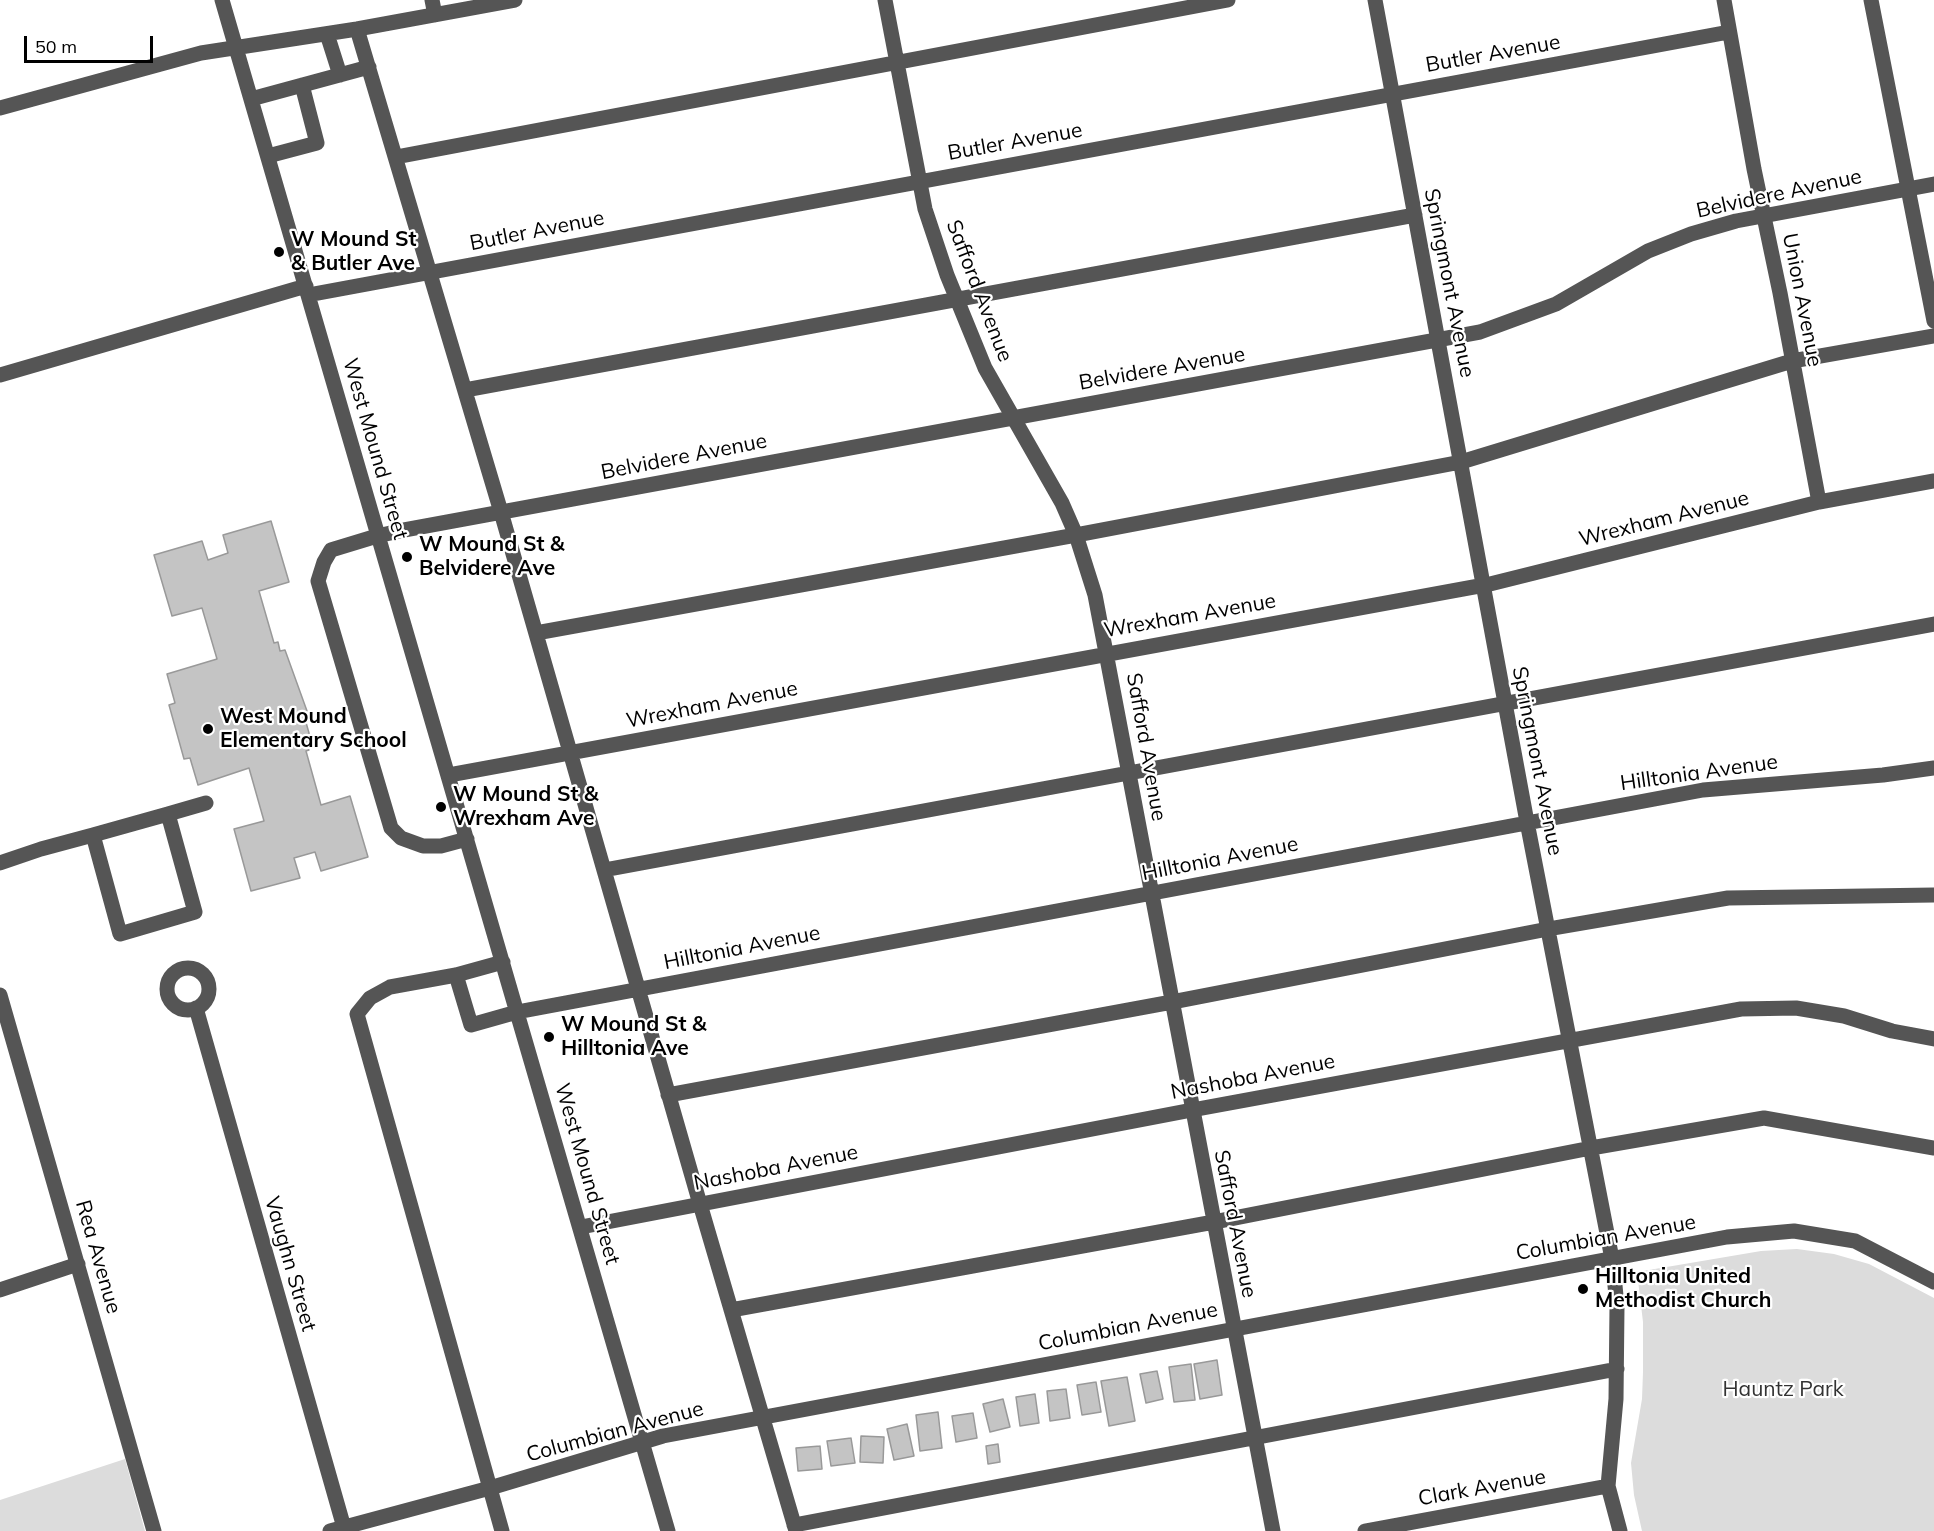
<!DOCTYPE html>
<style>
body{margin:0}
#map{position:relative;width:1934px;height:1531px;overflow:hidden;background:#fff;font-family:Mulish,sans-serif}
canvas{display:block}
.scale{position:absolute;left:24px;top:36px;width:129px;height:27px;box-sizing:border-box;border:3px solid #000;border-top:0;padding-left:8px;font-size:18px;line-height:21px;white-space:nowrap;color:#000;-webkit-text-stroke:4px #fff;paint-order:stroke}
</style>
<div id="map">
<canvas width="1934" height="1531"></canvas>
<div class="scale">50 m</div>
</div>
<script>
const g = document.querySelector('canvas').getContext('2d');
g.lineJoin = 'round';
function fill(path, color) { g.fillStyle = color; g.fill(path, 'evenodd'); }
const poly = rows => new Path2D(rows.map(r => 'M' + r).join(''));
function trace(path, color, width, dash) { g.strokeStyle = color; g.lineWidth = width; g.lineCap = dash ? 'butt' : 'round'; g.setLineDash(dash || []); g.stroke(path); }
function write(font, color, halo, rows, align = 'center') {
  g.font = font + ' Mulish,sans-serif'; g.lineWidth = 4.5; g.setLineDash([]); g.textBaseline = 'middle'; g.strokeStyle = halo; g.fillStyle = color; for (const [text, x, y, turn = 0] of rows) {
    g.save(); g.translate(x, y); g.rotate((+turn || 0) * Math.PI / 180); g.textAlign = isNaN(turn) ? turn : align; if (halo) g.strokeText(text, 0, 0); g.fillText(text, 0, 0); g.restore();
  }
}
fill(poly([
 [1797,1249,1834,1254,1869,1264,1934,1298,1934,1531,1642,1531,1634,1495,1631,1463,1642,1399,1643,1372,1643,1322,1637,1272,1761,1251],
 [125,1459,145,1531,0,1531,0,1500]
]), '#dcdcdc');
const building = poly([
 [271,521,289,582,259,591,274,643,278,642,280,651,285,650,307,711,303,712,311,740,307,742,309,750,306,751,321,805,350,796,368,857,321,871,315,852,294,858,300,878,251,891,234,829,264,821,249,768,198,785,190,758,184,759,169,705,175,703,167,674,217,659,202,608,172,616,154,555,202,541,208,560,228,553,223,535,271,521],
 [1217,1360,1222,1395,1200,1399,1194,1364,1217,1360],
 [1191,1364,1195,1400,1174,1402,1169,1367,1191,1364],
 [1157,1371,1163,1399,1146,1403,1140,1374,1157,1371],
 [1127,1377,1135,1421,1109,1426,1101,1381,1127,1377],
 [1096,1382,1101,1412,1082,1415,1077,1385,1096,1382],
 [1066,1389,1070,1418,1050,1421,1047,1391,1066,1389],
 [1035,1394,1039,1423,1020,1426,1016,1397,1035,1394],
 [1003,1399,1010,1427,990,1432,983,1404,1003,1399],
 [938,1412,942,1448,920,1451,916,1415,938,1412],
 [973,1413,977,1438,956,1442,952,1416,973,1413],
 [907,1424,914,1456,894,1460,887,1429,907,1424],
 [861,1436,884,1437,883,1463,860,1462,861,1436],
 [851,1438,855,1463,831,1466,827,1441,851,1438],
 [998,1444,1000,1462,988,1464,986,1446,998,1444],
 [820,1446,822,1469,798,1471,796,1448,820,1446]
]);
fill(building, '#c4c4c4');
trace(building, '#999', 1.5);
trace(poly([
 [222,0,668,1531],
 [432,0,435,15],
 [885,0,925,209,947,275,985,368,1062,503,1076,535,1095,595,1273,1531],
 [1375,0,1527,822,1613,1264,1617,1307,1616,1399,1608,1486,1620,1531],
 [1724,0,1754,169,1780,293,1819,502],
 [1871,0,1934,321],
 [357,29,501,512,700,1204,796,1531],
 [327,34,340,75],
 [251,99,369,67],
 [0,108,201,53,357,29,515,0],
 [268,156,317,143,302,85],
 [396,157,1228,0],
 [308,295,1729,32],
 [0,375,306,286],
 [465,390,1415,215],
 [536,633,1076,535,1461,462,1792,361,1934,336],
 [449,775,1490,584,1819,502,1934,481],
 [168,814,206,803],
 [467,839,441,846,423,846,401,838,391,828,318,581,324,562,331,550,377,536,404,530,1480,332,1556,304,1648,251,1691,234,1736,221,1934,184],
 [0,863,41,849,93,835,168,814,195,912,120,934,93,835],
 [604,870,1934,624],
 '167 989a21 21 0 1 1 42 0a21 21 0 1 1-42 0Z',
 [456,975,471,1025,517,1012,1703,790,1883,775,1934,768],
 [0,995,154,1531],
 [196,1008,345,1531],
 [668,1095,1172,1002,1548,929,1728,898,1934,895],
 [581,1227,1192,1110,1741,1009,1796,1008,1844,1016,1892,1031,1934,1039],
 [0,1290,78,1264],
 [731,1310,1214,1222,1591,1148,1764,1118,1934,1148],
 [794,1525,1617,1369],
 [330,1531,490,1488,663,1436,1727,1237,1794,1231,1855,1241,1934,1282],
 [502,1531,357,1014,370,998,390,987,456,975,503,962],
 [1365,1531,1608,1486]
]), '#555', 15);
for (const [x, y, r, color] of [
 [279,252,6,"#000"],
 [407,557,6,"#000"],
 [208,729,6,"#000"],
 [441,807,6,"#000"],
 [549,1037,6,"#000"],
 [1583,1289,6,"#000"]
]) { const dot = new Path2D(); dot.arc(x, y, r, 0, 2 * Math.PI); g.fillStyle = color; g.fill(dot); trace(dot, '#fff', 2); }
write('21px', '#000', '#fff', [
 ["Butler Avenue",1493,54,-10],
 ["Butler Avenue",1015,142,-10],
 ["Belvidere Avenue",1779,194,-12],
 ["Butler Avenue",537,231,-11],
 ["Springmont Avenue",1449,283,79],
 ["Safford Avenue",979,291,69],
 ["Union Avenue",1802,300,79],
 ["Belvidere Avenue",1162,369,-10],
 ["West Mound Street",375,449,74],
 ["Belvidere Avenue",684,457,-11],
 ["Wrexham Avenue",1664,519,-14],
 ["Wrexham Avenue",1190,616,-10],
 ["Wrexham Avenue",712,705,-11],
 ["Safford Avenue",1146,747,80],
 ["Springmont Avenue",1537,761,79],
 ["Hilltonia Avenue",1699,773,-8],
 ["Hilltonia Avenue",1220,859,-11],
 ["Hilltonia Avenue",742,948,-11],
 ["Nashoba Avenue",1253,1077,-11],
 ["Nashoba Avenue",776,1168,-11],
 ["West Mound Street",587,1174,74],
 ["Safford Avenue",1235,1224,79],
 ["Columbian Avenue",1606,1238,-10],
 ["Rea Avenue",98,1257,74],
 ["Vaughn Street",290,1264,74],
 ["Columbian Avenue",1128,1327,-11],
 ["Columbian Avenue",615,1432,-15],
 ["Clark Avenue",1482,1488,-10]
]);
write('bold 21px', '#000', '#fff', [
 ["W Mound St",291,240],
 ["& Butler Ave",291,264],
 ["W Mound St &",419,545],
 ["Belvidere Ave",419,569],
 ["West Mound",220,717],
 ["Elementary School",220,741],
 ["W Mound St &",453,795],
 ["Wrexham Ave",453,819],
 ["W Mound St &",561,1025],
 ["Hilltonia Ave",561,1049],
 ["Hilltonia United",1595,1277],
 ["Methodist Church",1595,1301]
], 'left');
write('21px', '#333', '#fff', [
 ["Hauntz Park",1783,1390]
]);
</script>
